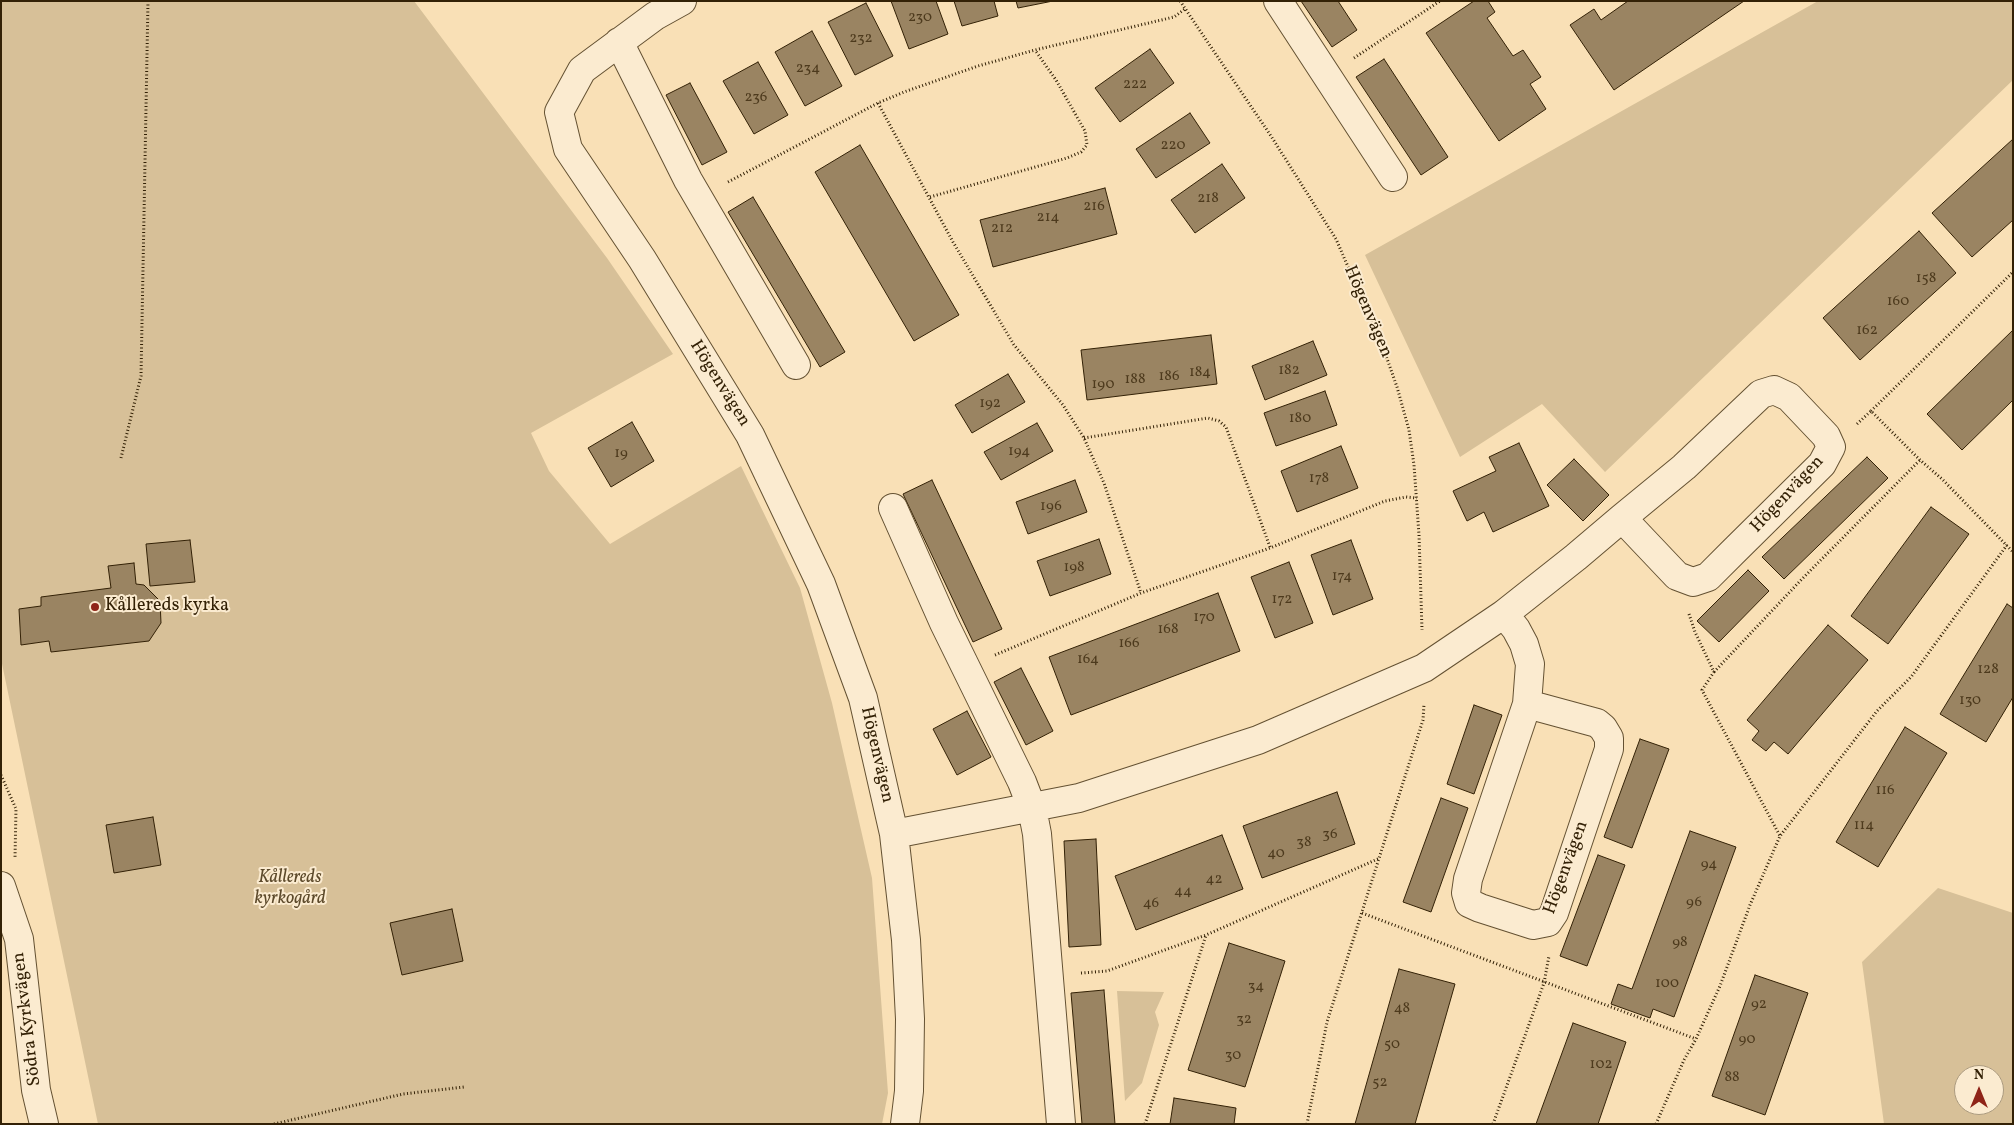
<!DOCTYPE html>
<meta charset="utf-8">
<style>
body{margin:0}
#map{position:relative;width:2014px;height:1125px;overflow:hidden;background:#f9e0b6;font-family:Vollkorn,serif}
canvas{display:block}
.frame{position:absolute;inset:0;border:2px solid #332106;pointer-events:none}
.north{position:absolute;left:1954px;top:1065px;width:50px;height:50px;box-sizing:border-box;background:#fbebd0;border:1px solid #ab9a7f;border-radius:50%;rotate:0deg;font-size:14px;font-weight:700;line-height:20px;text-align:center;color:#332106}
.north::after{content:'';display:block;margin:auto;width:18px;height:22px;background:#8f2418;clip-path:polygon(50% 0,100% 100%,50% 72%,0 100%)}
</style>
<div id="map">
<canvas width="2014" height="1125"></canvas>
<div class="frame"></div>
<div class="north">N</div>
</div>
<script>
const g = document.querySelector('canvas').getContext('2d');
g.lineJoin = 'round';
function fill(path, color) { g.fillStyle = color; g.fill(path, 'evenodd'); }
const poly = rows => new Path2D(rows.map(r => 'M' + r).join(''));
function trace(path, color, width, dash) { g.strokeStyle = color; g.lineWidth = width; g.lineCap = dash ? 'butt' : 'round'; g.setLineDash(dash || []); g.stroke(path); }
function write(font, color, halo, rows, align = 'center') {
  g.font = font + ' Vollkorn,serif'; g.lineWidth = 4; g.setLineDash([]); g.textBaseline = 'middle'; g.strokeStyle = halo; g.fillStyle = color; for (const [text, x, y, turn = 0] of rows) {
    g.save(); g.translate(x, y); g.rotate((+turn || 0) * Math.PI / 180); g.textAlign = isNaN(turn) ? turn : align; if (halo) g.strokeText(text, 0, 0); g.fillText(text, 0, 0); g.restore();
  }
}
fill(poly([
 [1,1,414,1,607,258,673,354,531,433,549,471,610,544,741,466,800,588,832,703,872,878,888,1093,882,1124,98,1124,1,659],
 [1818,1,2013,1,2013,80,1605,472,1542,404,1460,457,1365,255],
 [1938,888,2013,913,2013,1124,1884,1124,1862,962],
 [1964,1075,1994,1075,1994,1105,1964,1105],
 [1117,991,1164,992,1155,1012,1159,1025,1142,1083,1125,1101]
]), '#d7c098');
const building = poly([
 [891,1,936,1,948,34,909,49,891,1],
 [954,1,994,1,998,16,962,26,954,1],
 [1016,1,1053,1,1018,8,1016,1],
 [1301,1,1338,1,1357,30,1332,47,1301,1],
 [1474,1,1488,1,1495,12,1487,18,1513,56,1523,50,1541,77,1530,84,1546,109,1499,141,1426,33,1474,1],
 [1628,1,1744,1,1614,90,1570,25,1594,9,1601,20,1628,1],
 [866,3,893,56,855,75,828,22,866,3],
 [812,31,842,86,805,106,775,52,812,31],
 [1150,49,1174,83,1120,122,1095,88,1150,49],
 [1384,59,1448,157,1421,175,1356,77,1384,59],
 [758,62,788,115,754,134,723,81,758,62],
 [690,83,727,152,702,165,666,95,690,83],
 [1190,113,1210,143,1156,178,1136,149,1190,113],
 [2013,139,2013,220,1972,257,1932,213,2013,139],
 [860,145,959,315,914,341,815,172,860,145],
 [1222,164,1245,198,1195,233,1171,200,1222,164],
 [1105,188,1117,234,993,267,980,220,1105,188],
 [753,197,845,352,820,367,728,212,753,197],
 [1919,231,1956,273,1860,360,1823,318,1919,231],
 [2013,330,2013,400,1962,450,1927,414,2013,330],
 [1211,335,1217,384,1087,400,1081,350,1211,335],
 [1313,341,1327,375,1265,400,1252,366,1313,341],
 [1008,374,1025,402,972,433,955,405,1008,374],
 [1325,391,1337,425,1276,446,1264,413,1325,391],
 [632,422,654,461,611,487,588,448,632,422],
 [1037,423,1053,451,1001,480,984,452,1037,423],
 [1519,443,1549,506,1493,532,1484,512,1467,521,1453,491,1496,471,1489,457,1519,443],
 [1341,446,1358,488,1297,512,1281,471,1341,446],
 [1867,457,1888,478,1784,579,1762,557,1867,457],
 [1574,459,1609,495,1583,521,1547,485,1574,459],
 [932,480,1002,629,973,642,903,494,932,480],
 [1075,480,1087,512,1028,534,1016,502,1075,480],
 [1931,507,1969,534,1888,644,1851,616,1931,507],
 [1099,539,1111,574,1050,596,1037,561,1099,539],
 [190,540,195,582,150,586,146,544,190,540],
 [1351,540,1373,599,1333,615,1311,555,1351,540],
 [1289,562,1313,623,1275,638,1251,577,1289,562],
 [134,563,136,584,144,585,160,601,161,623,149,641,51,652,49,641,21,645,19,609,41,606,41,597,111,588,108,566,134,563],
 [1748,570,1769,591,1719,642,1697,621,1748,570],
 [1218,593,1240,651,1071,715,1049,657,1218,593],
 [2007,604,2013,608,2013,697,1986,742,1940,714,2007,604],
 [1828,625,1868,660,1788,754,1774,742,1766,751,1752,740,1759,731,1747,720,1828,625],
 [1021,668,1053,731,1026,745,994,682,1021,668],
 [1474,705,1502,715,1474,794,1447,784,1474,705],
 [967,711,991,757,957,775,933,729,967,711],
 [1905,727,1947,753,1878,867,1836,842,1905,727],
 [1640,739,1669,749,1632,848,1604,837,1640,739],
 [1337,792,1355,844,1262,878,1243,826,1337,792],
 [1441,798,1468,808,1431,912,1403,902,1441,798],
 [153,817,161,865,114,873,106,825,153,817],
 [1690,831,1736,847,1674,1017,1653,1009,1650,1018,1611,1004,1618,984,1632,989,1690,831],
 [1222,835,1243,889,1136,930,1115,876,1222,835],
 [1096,839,1101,945,1069,947,1064,841,1096,839],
 [1598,855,1625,865,1587,966,1560,956,1598,855],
 [452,909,463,961,402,975,390,923,452,909],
 [1229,943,1285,961,1245,1087,1188,1070,1229,943],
 [1399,969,1455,984,1415,1124,1355,1124,1399,969],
 [1755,975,1808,993,1765,1115,1712,1096,1755,975],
 [1104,990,1115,1124,1082,1124,1071,993,1104,990],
 [1573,1023,1626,1042,1598,1124,1536,1124,1573,1023],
 [1174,1098,1236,1108,1234,1124,1170,1124,1174,1098]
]);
fill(building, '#9a8462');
trace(building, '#332106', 1);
const street = poly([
 [682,1,655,16,582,70,559,112,568,149,642,259,750,435,821,584,863,698,894,834,906,940,910,1019,909,1091,905,1124],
 [1278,1,1393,177],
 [619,42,688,180,796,365],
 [893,508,944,623,1022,782,1032,808,1037,834,1061,1124],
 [1504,614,1516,629,1524,644,1530,664,1527,704,1468,879,1466,893,1469,903,1480,908,1533,925,1548,922,1554,913,1609,749,1609,738,1603,728,1597,723,1527,704],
 [894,834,1079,798,1258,740,1424,668,1504,614,1576,557,1622,518,1684,467,1761,394,1774,390,1789,397,1826,436,1831,447,1822,464,1733,552,1708,577,1693,582,1677,576,1622,518],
 [1,886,19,939,36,1090,44,1124]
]);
trace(street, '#645132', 30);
trace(poly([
 [1180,1,1271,136,1336,239,1384,350,1397,387,1409,430,1414,465,1419,535,1422,630],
 [1354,58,1440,1],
 [878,103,953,242,1014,345,1063,405,1084,438,1104,483,1141,593],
 [728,182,878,103,904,92,978,66,1035,50,1174,17,1185,9],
 [930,197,1067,158,1081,152,1087,145,1085,131,1056,80,1035,50],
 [1871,411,2013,272],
 [1857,424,1871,411,1920,460,1942,479,2013,552],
 [1084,438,1208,418,1219,421,1226,427,1270,547],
 [121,458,141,376,148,1],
 [1689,614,1695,632,1714,672,1702,690,1780,836],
 [995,655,1141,593,1270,548,1385,501,1406,497,1417,498],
 [1714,672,1802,579,1920,460],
 [1,775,16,809,15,858],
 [1362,913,1696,1039],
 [1081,973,1107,971,1206,935,1380,858],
 [274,1124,403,1094,464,1087],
 [1145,1124,1206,935],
 [1307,1124,1327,1022,1423,720,1424,704],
 [1493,1124,1544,983,1549,956],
 [1656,1124,1684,1060,1696,1039,1720,986,1750,905,1780,836,1877,711,1911,677,2007,545]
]), '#332106', 3, [1, 2.5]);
trace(street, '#fbebd0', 28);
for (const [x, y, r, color] of [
 [95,607,5,"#8f2418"]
]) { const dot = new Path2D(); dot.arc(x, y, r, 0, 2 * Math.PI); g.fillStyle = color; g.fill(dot); trace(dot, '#fbebd0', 2); }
write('15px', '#4d3a1d', null, [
 ["230",920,18],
 ["232",861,39],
 ["234",808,69],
 ["222",1135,85],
 ["236",756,98],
 ["220",1173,146],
 ["218",1208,199],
 ["216",1094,207],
 ["214",1048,218],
 ["212",1002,229],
 ["158",1926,279],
 ["160",1898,302],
 ["162",1867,331],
 ["182",1289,371],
 ["184",1200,373],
 ["186",1169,377],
 ["188",1135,380],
 ["190",1103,385],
 ["192",990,404],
 ["180",1300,419],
 ["194",1019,452],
 ["19",621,454],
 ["178",1319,479],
 ["196",1051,507],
 ["198",1074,568],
 ["174",1342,577],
 ["172",1282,600],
 ["170",1204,618],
 ["168",1168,630],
 ["166",1129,644],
 ["164",1088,660],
 ["128",1988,670],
 ["130",1970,701],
 ["116",1885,791],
 ["114",1864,826],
 ["36",1330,835],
 ["38",1304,843],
 ["40",1276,854],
 ["94",1709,865],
 ["42",1214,880],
 ["44",1183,892],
 ["96",1694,903],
 ["46",1151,904],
 ["98",1680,943],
 ["100",1667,984],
 ["34",1256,987],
 ["92",1759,1005],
 ["48",1402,1009],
 ["32",1244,1020],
 ["90",1747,1040],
 ["50",1392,1045],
 ["30",1233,1056],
 ["102",1601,1065],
 ["88",1732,1078],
 ["52",1380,1083]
]);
write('18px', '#332106', '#fbebd0', [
 ["Högenvägen",1367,312,67],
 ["Högenvägen",719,384,58],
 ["Högenvägen",1788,495,-47],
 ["Högenvägen",876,755,77],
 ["Högenvägen",1567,868,-70],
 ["Södra Kyrkvägen",28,1019,-97]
]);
write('18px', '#332106', '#fbebd0', [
 ["Kållereds kyrka",105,607]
], 'left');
write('italic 18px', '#5c492a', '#fbebd0', [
 ["Kållereds",290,879],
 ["kyrkogård",290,900]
]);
</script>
